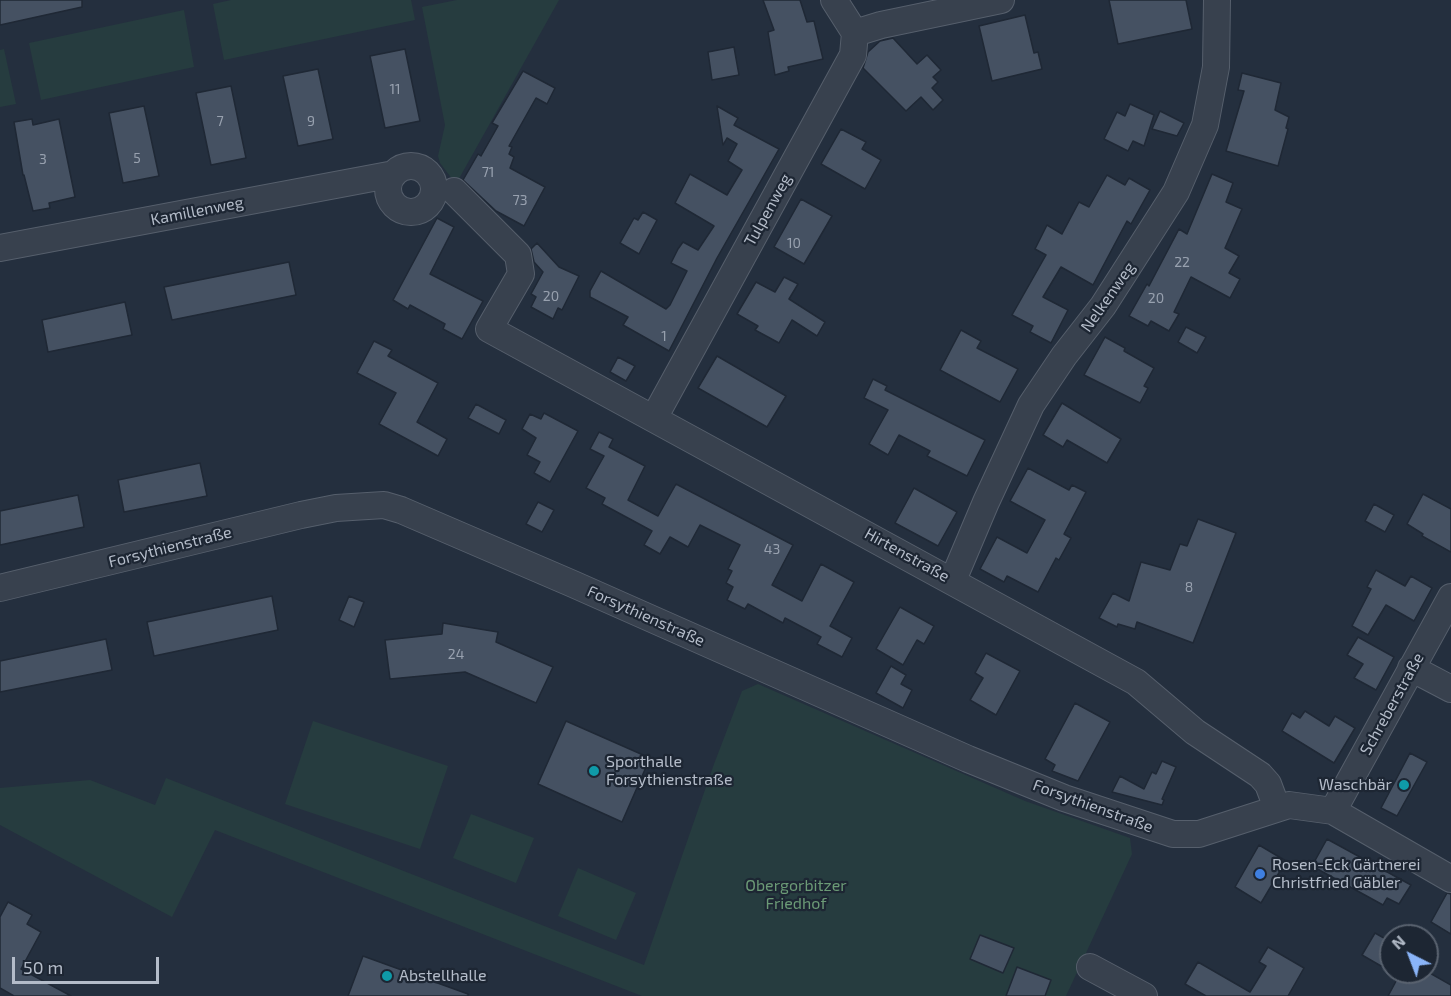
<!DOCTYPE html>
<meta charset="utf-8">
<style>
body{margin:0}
#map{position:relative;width:1451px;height:996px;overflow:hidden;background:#242f3e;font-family:"Exo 2",sans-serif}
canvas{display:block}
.north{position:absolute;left:1379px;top:924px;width:60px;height:60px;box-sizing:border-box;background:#1d2633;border:2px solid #59626f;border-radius:50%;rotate:318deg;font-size:16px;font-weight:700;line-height:24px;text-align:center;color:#b4bcc9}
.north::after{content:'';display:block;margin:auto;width:21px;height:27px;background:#8ab4f8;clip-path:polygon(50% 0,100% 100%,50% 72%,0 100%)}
.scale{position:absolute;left:12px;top:957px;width:147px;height:27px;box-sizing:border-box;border:3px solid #b4bcc9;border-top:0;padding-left:8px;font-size:18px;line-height:21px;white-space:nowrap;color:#b4bcc9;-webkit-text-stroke:4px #1d2633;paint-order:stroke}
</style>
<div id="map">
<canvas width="1451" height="996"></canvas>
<div class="north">N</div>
<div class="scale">50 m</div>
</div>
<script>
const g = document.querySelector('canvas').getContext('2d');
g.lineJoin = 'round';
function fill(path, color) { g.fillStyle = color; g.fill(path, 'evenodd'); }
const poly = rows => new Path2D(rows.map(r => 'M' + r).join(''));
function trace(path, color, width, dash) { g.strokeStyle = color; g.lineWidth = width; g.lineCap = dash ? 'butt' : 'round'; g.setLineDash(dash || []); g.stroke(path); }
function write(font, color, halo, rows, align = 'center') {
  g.font = font + ' "Exo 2",sans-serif'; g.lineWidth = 4.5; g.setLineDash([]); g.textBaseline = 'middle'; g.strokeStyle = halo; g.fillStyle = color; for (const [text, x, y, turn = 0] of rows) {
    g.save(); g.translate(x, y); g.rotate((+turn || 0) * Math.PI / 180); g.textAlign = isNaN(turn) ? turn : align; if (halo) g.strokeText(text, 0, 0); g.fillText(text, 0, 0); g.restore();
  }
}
fill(poly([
 [231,0,411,0,415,20,224,60,213,4],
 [457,0,559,0,456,184,440,163,438,156,445,125,422,7],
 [184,10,194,67,41,100,29,43],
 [4,49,16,104,0,107,0,50],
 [758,684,1025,801,1130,838,1132,854,1066,996,642,996,215,830,172,917,0,825,0,788,90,780,155,805,166,778,644,965,714,764,742,691],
 [313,721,448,766,420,849,285,804],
 [471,814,534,838,516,883,453,858],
 [578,868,636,893,616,940,558,916]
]), '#263c3f');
const building = poly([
 [0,0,82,0,82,7,0,25,0,0],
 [763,0,800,0,807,22,814,21,823,59,788,67,789,71,775,75,768,32,774,30,763,0],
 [1109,0,1186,0,1192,29,1118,44,1109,0],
 [1025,15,1034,53,1038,52,1042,69,992,81,979,26,1025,15],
 [893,38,917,64,927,55,941,70,933,77,938,82,932,88,943,100,933,110,921,97,906,111,863,68,868,52,880,41,893,38],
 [734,47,739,75,712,80,708,52,734,47],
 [405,49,420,121,385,128,370,56,405,49],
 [318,69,333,139,298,146,283,76,318,69],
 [523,71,555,88,547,104,536,98,509,146,512,147,509,154,514,157,510,168,545,187,524,226,496,211,463,180,478,154,481,156,498,126,492,123,523,71],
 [1242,73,1281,83,1275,110,1289,117,1286,128,1288,129,1278,166,1226,151,1244,91,1238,90,1242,73],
 [231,86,246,158,211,165,196,93,231,86],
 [1130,104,1154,115,1144,146,1133,141,1128,151,1104,139,1117,112,1125,116,1130,104],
 [144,106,159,176,123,183,109,113,144,106],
 [717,106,738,118,734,125,779,149,717,258,669,351,623,325,628,317,590,297,590,291,601,271,666,309,670,305,687,271,671,263,678,249,683,242,698,250,714,226,675,203,690,174,727,195,742,170,728,161,737,144,727,138,723,145,717,106],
 [1160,111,1184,123,1177,136,1152,129,1160,111],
 [32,119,33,125,59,119,75,197,49,203,50,208,33,211,24,175,23,175,14,122,32,119],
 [841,129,866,142,862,149,881,160,865,189,821,164,841,129],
 [1212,174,1233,183,1226,202,1242,209,1225,248,1239,256,1229,273,1240,279,1230,298,1191,277,1174,312,1179,314,1169,331,1151,321,1148,326,1129,316,1147,284,1149,286,1179,229,1187,234,1212,174],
 [1107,175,1125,185,1129,178,1150,190,1131,224,1127,221,1093,285,1061,267,1043,297,1068,310,1051,343,1030,332,1033,326,1012,315,1046,255,1035,249,1047,225,1062,234,1079,202,1089,207,1107,175],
 [801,199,832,216,804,264,774,247,801,199],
 [643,212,657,220,639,254,620,243,634,218,638,220,643,212],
 [437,218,454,227,430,274,483,301,462,339,443,329,445,324,410,305,408,309,393,300,437,218],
 [537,243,559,267,579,276,562,310,558,308,553,319,531,307,536,297,531,294,543,272,534,262,531,249,537,243],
 [289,262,296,295,172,320,164,287,289,262],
 [784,277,798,284,789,299,825,322,817,336,792,320,779,343,755,330,758,326,737,314,756,282,775,292,784,277],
 [125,302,132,335,48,352,42,320,125,302],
 [1186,327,1206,337,1197,353,1178,342,1186,327],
 [961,330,981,341,977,348,1018,369,1000,402,940,370,961,330],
 [1105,337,1125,348,1124,351,1154,368,1144,386,1148,388,1140,403,1084,375,1105,337],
 [374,341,392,350,388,356,438,383,417,422,447,439,438,456,379,424,396,393,357,373,374,341],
 [717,356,786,396,767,427,698,388,717,356],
 [618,357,635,366,626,381,610,372,618,357],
 [873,379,887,386,885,390,985,440,967,476,927,456,930,451,899,435,888,455,869,444,888,410,864,398,873,379],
 [1062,403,1121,439,1107,463,1067,440,1063,447,1043,435,1062,403],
 [476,404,506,420,499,434,468,418,476,404],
 [544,413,578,431,550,482,534,473,540,462,527,455,536,438,522,429,530,414,541,419,544,413],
 [599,432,613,439,609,447,645,466,628,500,658,516,676,484,793,545,772,585,802,601,821,564,854,582,830,626,852,638,842,657,817,644,821,637,785,618,783,623,748,604,745,609,727,600,733,587,726,583,732,571,728,569,740,545,700,525,688,547,670,537,660,554,644,545,652,531,602,504,605,498,586,488,604,456,590,449,599,432],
 [200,463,207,496,124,512,118,480,200,463],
 [1028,468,1069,490,1072,485,1086,492,1064,534,1071,538,1059,560,1056,558,1038,592,1007,576,1004,582,980,569,997,537,1027,553,1045,520,1010,501,1028,468],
 [914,488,957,512,938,546,895,523,914,488],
 [1423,494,1451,509,1451,552,1422,536,1423,534,1407,524,1423,494],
 [78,495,84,527,0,545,0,511,78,495],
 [538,502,554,510,542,532,526,524,538,502],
 [1374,504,1394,515,1385,532,1365,521,1374,504],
 [1198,519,1236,533,1193,643,1137,622,1135,629,1118,624,1117,627,1099,618,1113,593,1129,601,1141,562,1170,570,1180,544,1187,546,1198,519],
 [1376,570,1405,586,1411,576,1432,588,1414,621,1386,605,1368,635,1352,626,1371,589,1367,587,1376,570],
 [272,596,278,630,154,656,147,622,272,596],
 [349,596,364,602,354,627,339,620,349,596],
 [900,607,934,626,924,644,917,640,903,665,876,649,900,607],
 [443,623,498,632,496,642,553,667,536,703,465,672,390,679,385,640,442,634,443,623],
 [1358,637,1394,657,1376,690,1354,678,1363,664,1347,655,1358,637],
 [106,639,112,670,0,692,0,661,106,639],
 [986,653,1020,671,996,715,970,700,983,678,975,673,986,653],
 [891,666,906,675,901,684,912,690,903,708,876,693,891,666],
 [1075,703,1110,722,1078,781,1052,771,1055,765,1045,759,1075,703],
 [1305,711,1329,726,1335,716,1355,728,1334,763,1282,731,1292,713,1300,718,1305,711],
 [566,721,650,758,622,822,538,784,566,721],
 [1410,753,1427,762,1397,816,1381,808,1410,753],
 [1162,761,1176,767,1162,799,1164,800,1162,805,1112,792,1120,776,1144,789,1152,772,1156,774,1162,761],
 [1327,839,1411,885,1399,904,1387,898,1383,905,1312,866,1327,839],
 [1259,845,1286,861,1261,903,1235,887,1259,845],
 [1447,893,1451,894,1451,934,1431,922,1447,893],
 [8,902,32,915,27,924,41,932,21,969,71,996,14,996,0,988,0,917,8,902],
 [1375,933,1391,942,1391,949,1381,966,1362,955,1375,933],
 [980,935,1014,948,1003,973,970,959,980,935],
 [1268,947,1304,968,1288,996,1206,996,1185,984,1198,962,1250,992,1266,966,1259,962,1268,947],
 [363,956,468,994,468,996,348,996,363,956],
 [1017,967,1051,980,1045,996,1006,996,1017,967],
 [1401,972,1428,972,1451,985,1451,996,1388,996,1401,972]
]);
fill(building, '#455162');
trace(building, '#1f2835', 1.5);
const minor = poly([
 [855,33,881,25,1001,0],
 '388 189a23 23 0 1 1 46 0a23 23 0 1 1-46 0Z',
 [454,191,518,255,521,274,489,329,1136,682,1195,732,1260,775,1268,784,1277,808],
 [0,248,394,174],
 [654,418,853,55,855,33,834,0],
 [953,580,986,502,1031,405,1064,356,1103,306,1176,192,1205,125,1216,67,1217,0],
 [0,588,301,515,336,508,384,505,401,510,573,584,968,759,1064,798,1173,834,1199,834,1289,805,1333,811,1451,879],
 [1411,668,1451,689],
 [1333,811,1451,597],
 [1090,967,1144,996]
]);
trace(minor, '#565f6c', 28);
trace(minor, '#38414e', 26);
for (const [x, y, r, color] of [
 [594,771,6,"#0f9aa8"],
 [1404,785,6,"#0f9aa8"],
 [1260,874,6,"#3f7fe0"],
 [387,976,6,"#0f9aa8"]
]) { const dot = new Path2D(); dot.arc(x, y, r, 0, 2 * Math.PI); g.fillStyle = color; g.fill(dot); trace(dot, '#1d2633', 2); }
write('14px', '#98a1af', null, [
 ["11",395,89],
 ["7",220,121],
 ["9",311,121],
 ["5",137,158],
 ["3",43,159],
 ["71",488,172],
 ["73",520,200],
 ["10",794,243],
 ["22",1182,262],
 ["20",551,296],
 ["20",1156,298],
 ["1",664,336],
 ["43",772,549],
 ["8",1189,587],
 ["24",456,654]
]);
write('16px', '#b4bcc9', '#1d2633', [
 ["Tulpenweg",768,210,-61],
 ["Kamillenweg",197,211,-11],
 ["Nelkenweg",1108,297,-55],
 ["Forsythienstraße",170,547,-14],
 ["Hirtenstraße",907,555,29],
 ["Forsythienstraße",646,616,24],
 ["Schreberstraße",1392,704,-61],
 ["Forsythienstraße",1093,806,20]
]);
write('16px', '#b4bcc9', '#1d2633', [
 ["Sporthalle",606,762],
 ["Forsythienstraße",606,780],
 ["Waschbär",1392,785,"right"],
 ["Rosen-Eck Gärtnerei",1272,865],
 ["Christfried Gäbler",1272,883],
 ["Abstellhalle",399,976]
], 'left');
write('16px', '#6b9a76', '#1d2633', [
 ["Obergorbitzer",796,886],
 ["Friedhof",796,904]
]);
</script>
